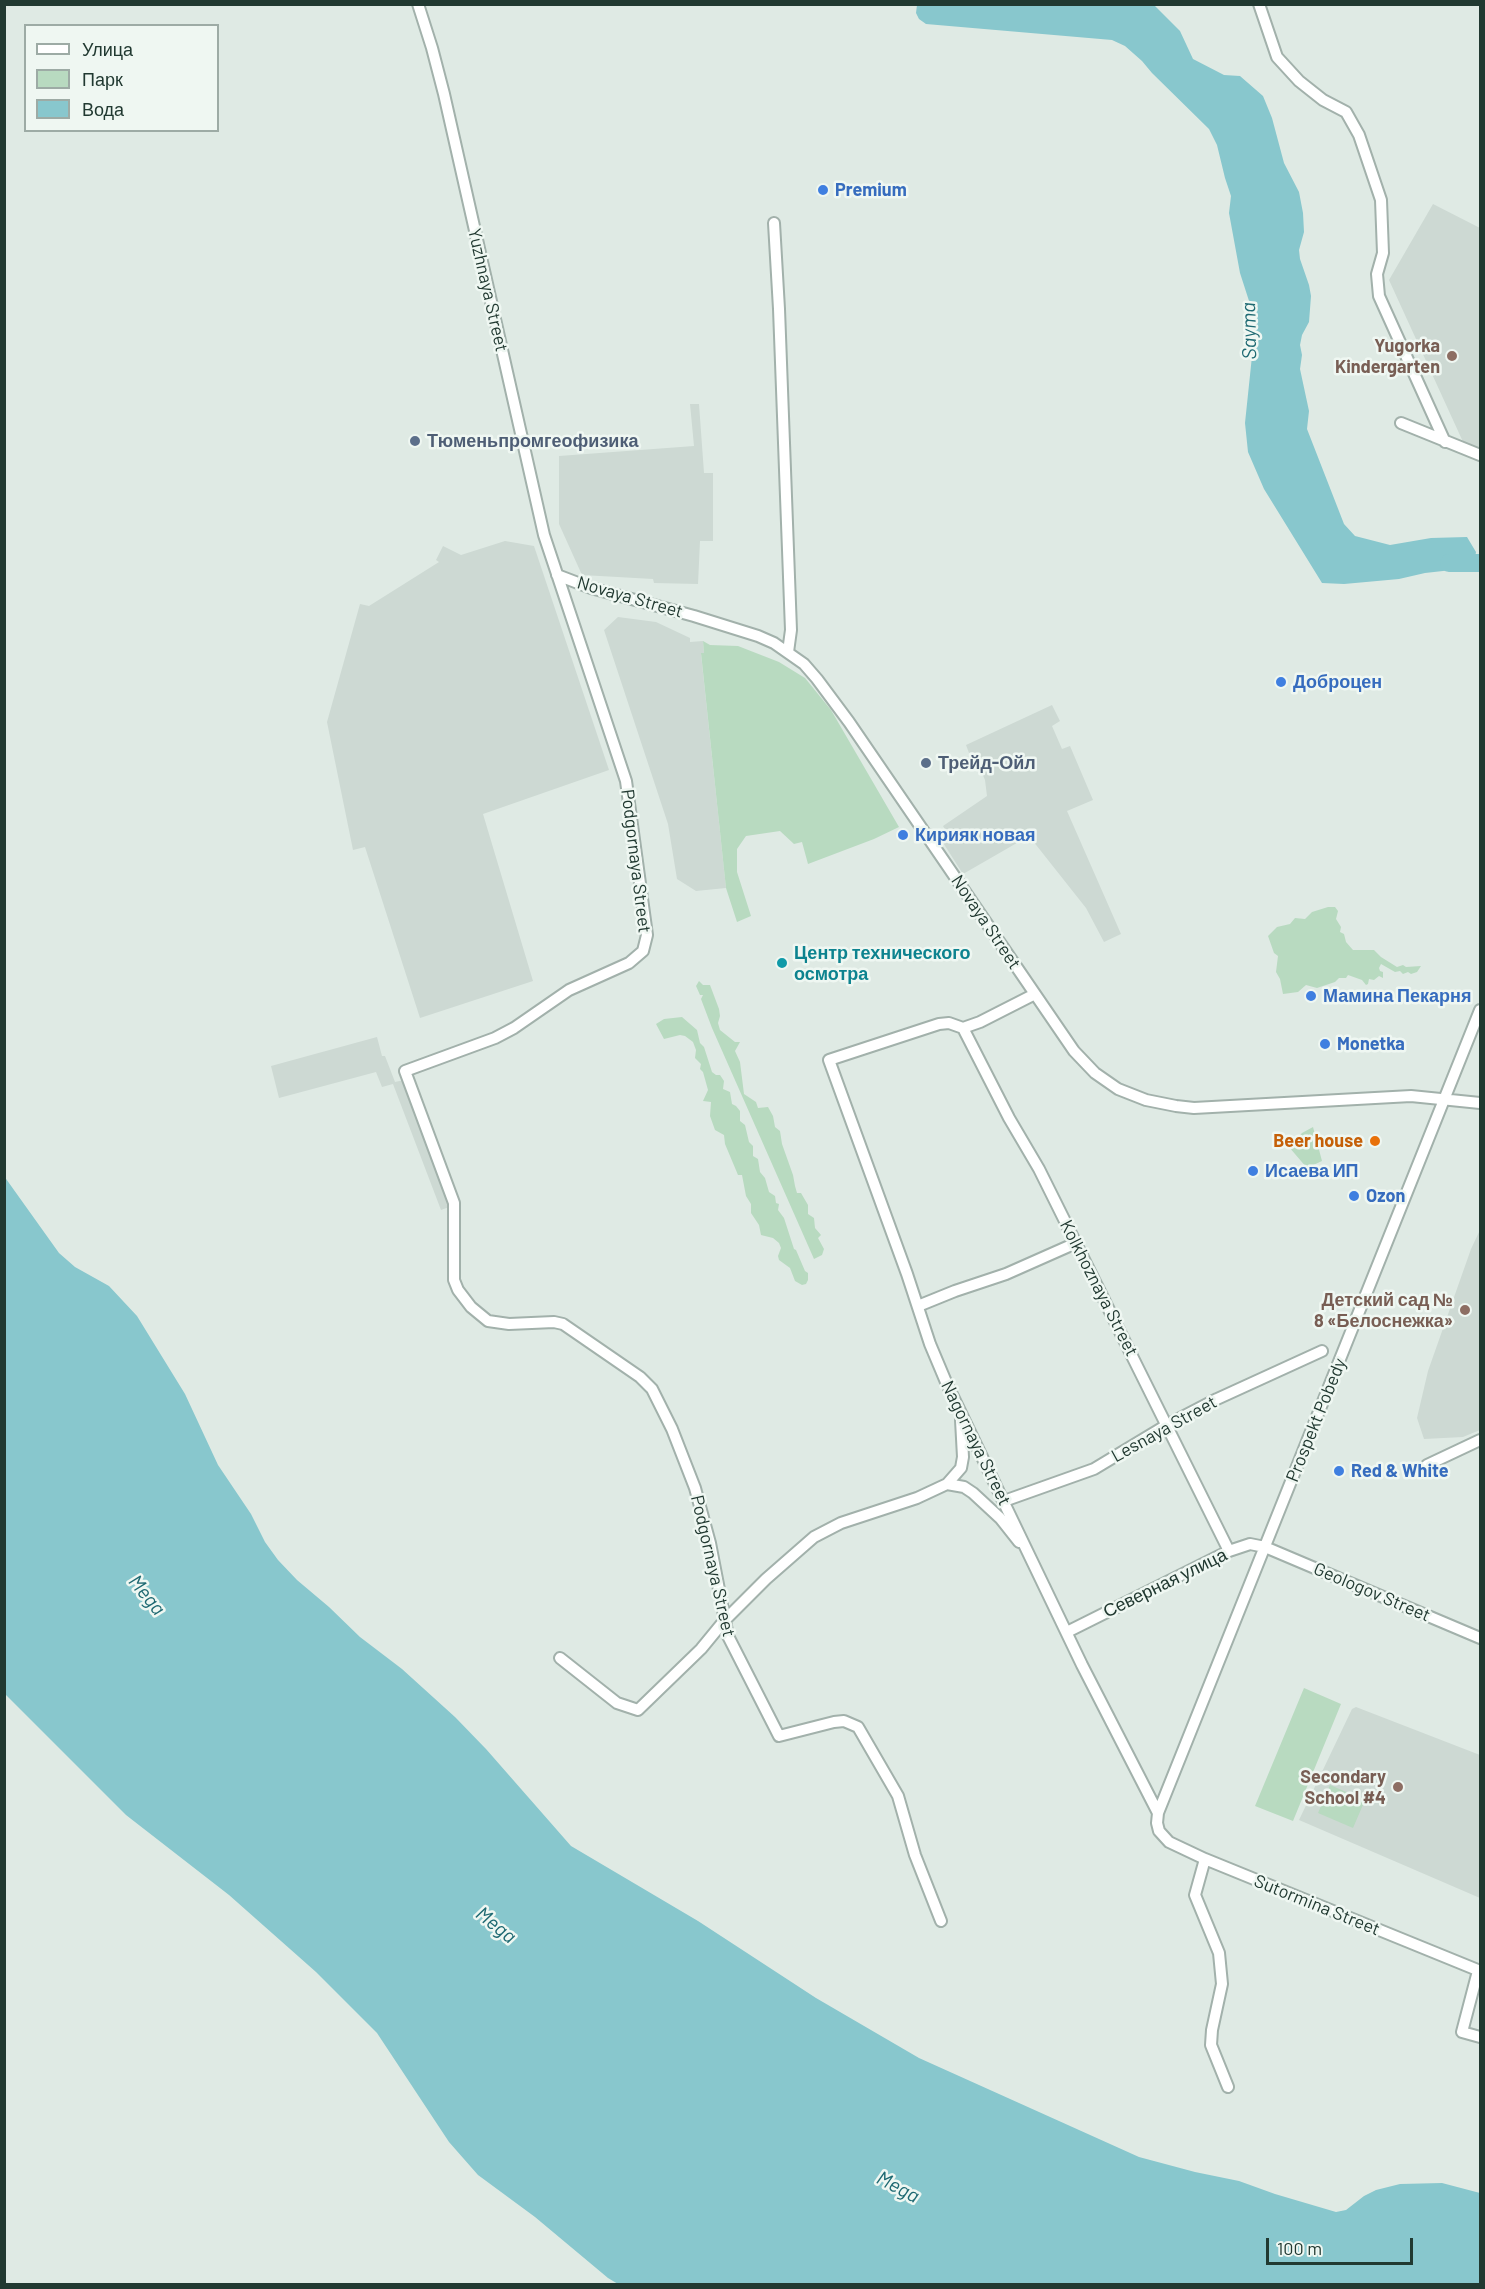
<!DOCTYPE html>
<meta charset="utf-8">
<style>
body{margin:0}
#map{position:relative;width:1485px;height:2289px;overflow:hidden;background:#dfeae4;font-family:Barlow,sans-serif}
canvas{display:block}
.frame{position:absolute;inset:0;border:6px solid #213931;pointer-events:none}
.legend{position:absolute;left:24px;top:24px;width:195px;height:108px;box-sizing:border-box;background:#eff7f2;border:2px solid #9daba5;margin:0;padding:8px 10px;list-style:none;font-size:18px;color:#213931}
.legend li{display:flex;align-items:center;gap:12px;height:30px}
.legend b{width:30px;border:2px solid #9daba5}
.scale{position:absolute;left:1266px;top:2238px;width:147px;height:27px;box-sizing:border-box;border:3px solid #213931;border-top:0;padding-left:8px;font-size:18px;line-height:21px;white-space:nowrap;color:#213931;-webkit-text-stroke:4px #eff7f2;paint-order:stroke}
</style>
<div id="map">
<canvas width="1485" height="2289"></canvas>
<div class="frame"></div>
<ul class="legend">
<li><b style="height:8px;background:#fff"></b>Улица</li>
<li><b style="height:16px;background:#b8dac0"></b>Парк</li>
<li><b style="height:16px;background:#88c7cd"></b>Вода</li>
</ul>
<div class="scale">100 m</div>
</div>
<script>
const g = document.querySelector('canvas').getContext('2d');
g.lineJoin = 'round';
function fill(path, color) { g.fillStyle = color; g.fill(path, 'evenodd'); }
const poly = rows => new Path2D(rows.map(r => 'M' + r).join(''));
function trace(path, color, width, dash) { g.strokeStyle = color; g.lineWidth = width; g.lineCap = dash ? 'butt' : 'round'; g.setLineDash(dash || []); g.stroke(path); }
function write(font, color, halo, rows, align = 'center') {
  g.font = font + ' Barlow,sans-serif'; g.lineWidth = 5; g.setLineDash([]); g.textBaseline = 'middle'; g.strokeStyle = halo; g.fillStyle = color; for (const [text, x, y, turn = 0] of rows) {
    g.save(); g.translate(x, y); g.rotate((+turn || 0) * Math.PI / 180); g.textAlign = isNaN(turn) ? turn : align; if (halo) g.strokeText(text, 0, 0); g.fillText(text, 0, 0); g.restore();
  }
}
fill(poly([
 [1433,204,1480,228,1480,450,1464,444,1389,280],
 [690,404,699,404,704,473,713,473,713,541,700,541,698,584,654,583,653,579,582,575,559,524,559,456,694,446],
 [505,541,534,546,609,770,483,814,533,981,420,1018,365,847,353,850,327,722,360,604,369,606,439,562,436,560,443,546,461,555],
 [618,617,656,622,690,638,690,642,703,641,704,653,701,654,726,888,696,891,677,879,668,824,604,630],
 [1052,705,1060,721,1052,726,1062,749,1070,746,1093,800,1067,811,1121,934,1104,942,1086,908,1029,836,963,874,940,838,947,833,943,826,987,796,985,780,973,752,969,753,966,745],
 [377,1037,382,1056,385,1056,395,1082,404,1080,452,1206,441,1210,393,1084,382,1087,376,1072,279,1098,271,1066],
 [1480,1230,1480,1430,1463,1437,1424,1439,1417,1418,1428,1371,1471,1249],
 [1356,1707,1480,1755,1480,1898,1299,1820,1352,1709]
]), '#cdd9d3');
fill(poly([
 [703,641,710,645,738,646,779,662,805,678,831,710,899,827,874,839,808,864,802,842,794,844,780,831,746,836,737,849,737,872,751,916,737,922,726,888,701,653,704,653],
 [1328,907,1335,907,1338,911,1336,919,1341,927,1340,932,1344,934,1346,942,1353,950,1374,950,1381,957,1397,967,1403,965,1406,967,1421,966,1417,972,1411,974,1408,972,1403,974,1400,971,1395,972,1381,964,1379,968,1380,971,1383,972,1383,978,1379,976,1374,980,1369,979,1368,984,1366,985,1362,980,1348,975,1346,978,1339,978,1335,982,1317,988,1306,985,1298,992,1283,994,1280,979,1276,972,1278,956,1274,953,1268,936,1277,927,1290,924,1295,918,1305,919,1312,912],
 [699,981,703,985,710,985,719,1009,720,1016,718,1023,720,1030,735,1042,740,1042,735,1051,740,1062,744,1094,756,1102,758,1108,768,1107,773,1116,775,1127,780,1131,782,1144,793,1175,795,1186,797,1193,801,1193,808,1205,808,1214,814,1218,815,1228,821,1235,818,1238,824,1249,822,1255,814,1259,712,1028,701,999,703,995,700,995,696,986],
 [682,1017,697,1030,700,1043,704,1047,712,1072,716,1075,720,1075,724,1081,723,1089,730,1092,732,1104,736,1106,740,1111,740,1121,745,1125,749,1142,753,1146,753,1156,758,1159,760,1172,765,1178,769,1192,775,1196,776,1203,779,1204,778,1210,784,1218,794,1249,796,1250,805,1271,808,1273,808,1280,806,1284,802,1285,795,1281,790,1268,779,1260,778,1256,781,1248,779,1243,773,1238,761,1235,759,1225,751,1213,751,1204,746,1196,742,1175,738,1175,725,1144,724,1135,715,1130,710,1116,711,1102,703,1101,708,1090,703,1072,700,1069,701,1064,695,1058,696,1050,693,1042,685,1036,680,1035,664,1039,656,1024,664,1019],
 [1313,1127,1322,1161,1307,1168,1289,1147,1302,1133],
 [1304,1688,1341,1704,1293,1821,1255,1806],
 [1330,1785,1365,1800,1353,1828,1318,1813]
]), '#b8dac0');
fill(poly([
 [917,5,1154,5,1180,31,1193,59,1224,75,1240,76,1263,96,1272,118,1284,163,1299,192,1303,213,1304,232,1299,250,1300,259,1309,285,1311,296,1309,322,1302,335,1300,345,1302,355,1300,369,1309,411,1307,429,1344,524,1355,536,1390,545,1431,538,1467,537,1476,552,1474,563,1470,568,1425,573,1399,579,1344,584,1322,583,1264,489,1248,452,1245,423,1254,337,1250,304,1240,273,1229,213,1231,196,1225,178,1217,145,1209,129,1152,73,1142,61,1125,46,1112,40,926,24,919,19,916,13],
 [4,1176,59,1253,75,1267,109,1286,137,1316,185,1394,218,1465,251,1514,265,1542,278,1560,297,1580,329,1607,360,1637,402,1669,455,1717,486,1749,571,1846,698,1921,816,1998,919,2058,1139,2157,1195,2172,1239,2181,1275,2194,1336,2212,1346,2210,1364,2196,1376,2190,1400,2184,1442,2183,1480,2193,1480,2284,618,2284,608,2278,535,2217,478,2175,449,2142,377,2033,316,1972,229,1895,126,1815,5,1694]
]), '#88c7cd');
trace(poly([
 [1449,563,1480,563]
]), '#88c7cd', 18);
const minor = poly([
 [418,4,432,48,444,94,544,535,626,781,647,935,643,951,629,963,569,990,514,1028,495,1038,405,1071,454,1203,454,1280,458,1290,471,1307,488,1321,509,1324,554,1322,563,1324,640,1377,652,1389,672,1429,695,1488,710,1543,728,1636,779,1736,834,1722,844,1721,858,1727,898,1796,915,1855,941,1921],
 [1259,4,1277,57,1299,81,1323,100,1346,112,1359,135,1381,200,1383,253,1377,274,1379,296,1445,442],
 [774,223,779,309,791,630,788,652],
 [1401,423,1480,455],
 [557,575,591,588,694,616,758,636,774,643,804,664,817,679,849,722,1074,1051,1095,1073,1118,1089,1146,1100,1176,1106,1194,1108,1411,1096,1480,1103],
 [1035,994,980,1022,963,1028,949,1023,939,1024,829,1060,907,1274,930,1344,946,1382,1082,1665,1158,1813],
 [1480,1010,1158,1813,1157,1823,1159,1831,1169,1842,1205,1859,1480,1971],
 [963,1028,1009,1118,1039,1169,1229,1551],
 [918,1306,955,1291,1006,1274,1076,1243],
 [1427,1465,1480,1440],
 [947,1484,964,1487,973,1493,1000,1518,1019,1542],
 [1004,1501,1094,1469,1167,1425,1217,1399,1322,1351],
 [1067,1632,1229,1551,1250,1544,1265,1547,1480,1638],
 [560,1658,617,1703,638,1710,701,1649,724,1621,766,1579,814,1537,841,1523,917,1498,947,1484,961,1468,963,1457,961,1420],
 [1205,1859,1195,1895,1219,1953,1222,1984,1212,2030,1211,2045,1228,2087],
 [1478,1971,1462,2032,1480,2037]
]);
trace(minor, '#a2b1ab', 14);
trace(minor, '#fff', 10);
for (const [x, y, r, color] of [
 [823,190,6,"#3f7fe0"],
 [1452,356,6,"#8d6e63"],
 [415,441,6,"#5c6f8a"],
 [1281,682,6,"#3f7fe0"],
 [926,763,6,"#5c6f8a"],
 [903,835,6,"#3f7fe0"],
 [782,963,6,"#0f9aa8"],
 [1311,996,6,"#3f7fe0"],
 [1325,1044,6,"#3f7fe0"],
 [1375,1141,6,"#e8710a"],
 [1253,1171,6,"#3f7fe0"],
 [1354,1196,6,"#3f7fe0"],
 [1465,1310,6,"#8d6e63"],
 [1339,1471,6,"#3f7fe0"],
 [1398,1787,6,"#8d6e63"]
]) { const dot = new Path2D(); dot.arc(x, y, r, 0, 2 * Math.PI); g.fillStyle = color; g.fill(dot); trace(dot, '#eff7f2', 2); }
write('bold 18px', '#366cbe', '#eff7f2', [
 ["Premium",835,190],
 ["Доброцен",1293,682],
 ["Кирияк новая",915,835],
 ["Мамина Пекарня",1323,996],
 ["Monetka",1337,1044],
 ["Исаева ИП",1265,1171],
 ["Ozon",1366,1196],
 ["Red & White",1351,1471]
], 'left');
write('18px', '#213931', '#eff7f2', [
 ["Yuzhnaya Street",488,290,77],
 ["Novaya Street",630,597,16],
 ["Podgornaya Street",636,861,83],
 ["Novaya Street",986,922,56],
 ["Kolkhoznaya Street",1099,1288,63],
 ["Prospekt Pobedy",1316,1420,-68],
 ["Lesnaya Street",1164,1429,-29],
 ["Nagornaya Street",976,1443,64],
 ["Podgornaya Street",713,1566,77],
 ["Северная улица",1165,1583,-26],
 ["Geologov Street",1372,1592,23],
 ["Sutormina Street",1317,1905,22]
]);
write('bold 18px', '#785e54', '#eff7f2', [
 ["Yugorka",1440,346],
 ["Kindergarten",1440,367],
 ["Детский сад №",1453,1300],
 ["8 «Белоснежка»",1453,1321],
 ["Secondary",1386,1777],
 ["School #4",1386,1798]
], 'right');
write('bold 18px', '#4e5e75', '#eff7f2', [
 ["Тюменьпромгеофизика",427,441],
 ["Трейд-Ойл",938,763]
], 'left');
write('bold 18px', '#0d838f', '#eff7f2', [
 ["Центр технического",794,953],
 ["осмотра",794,974]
], 'left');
write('bold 18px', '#c56008', '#eff7f2', [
 ["Beer house",1363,1141]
], 'right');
write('italic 20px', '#1e6972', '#eff7f2', [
 ["Sayma",1249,331,-91],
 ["Mega",147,1595,51],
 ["Mega",496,1925,39],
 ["Mega",898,2187,28]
]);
</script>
